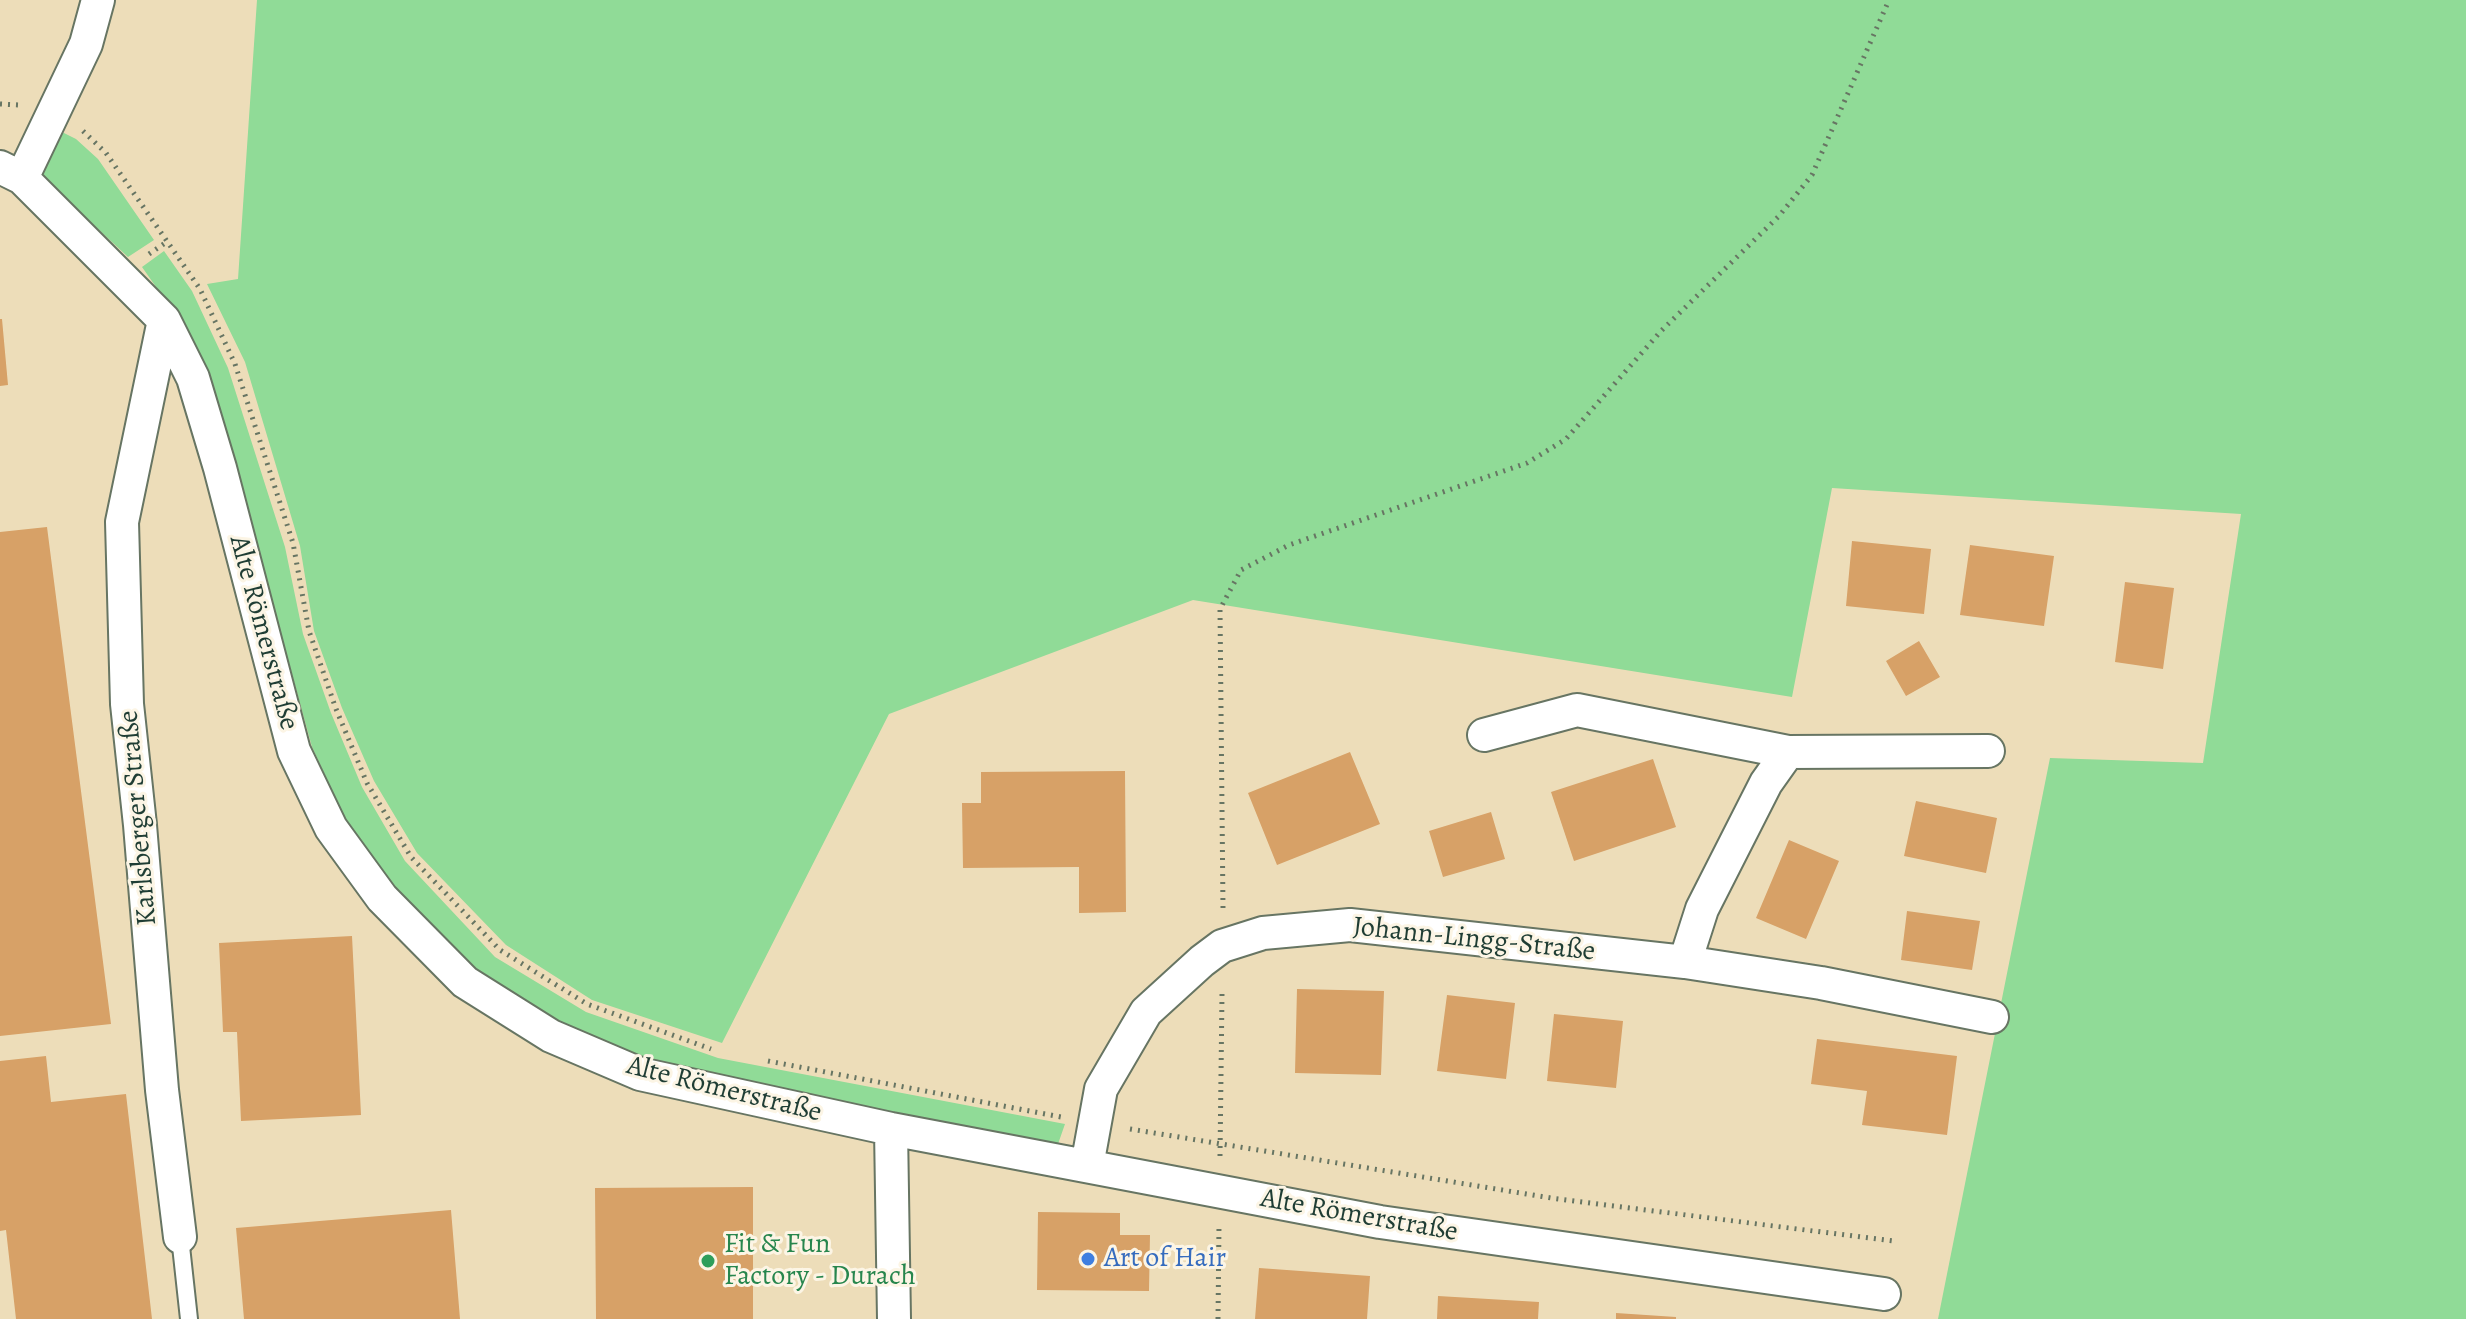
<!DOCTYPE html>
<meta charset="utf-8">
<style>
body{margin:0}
canvas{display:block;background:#edddb9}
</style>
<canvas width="2466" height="1319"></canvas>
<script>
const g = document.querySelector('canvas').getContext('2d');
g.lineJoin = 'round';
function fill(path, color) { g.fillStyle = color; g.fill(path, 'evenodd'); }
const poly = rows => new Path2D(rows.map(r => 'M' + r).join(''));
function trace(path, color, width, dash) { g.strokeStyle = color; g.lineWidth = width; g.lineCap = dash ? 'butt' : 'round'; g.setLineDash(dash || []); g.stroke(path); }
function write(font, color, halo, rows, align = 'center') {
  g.font = font + ' Alegreya,serif'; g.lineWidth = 6; g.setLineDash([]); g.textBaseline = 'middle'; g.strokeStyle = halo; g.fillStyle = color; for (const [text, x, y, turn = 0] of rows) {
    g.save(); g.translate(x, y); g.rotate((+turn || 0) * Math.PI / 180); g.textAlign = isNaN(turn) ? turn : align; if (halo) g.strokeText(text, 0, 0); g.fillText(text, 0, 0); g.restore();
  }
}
fill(poly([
 [257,0,2466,0,2466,1319,1938,1319,2050,758,2203,763,2241,514,1832,488,1792,697,1193,600,889,714,722,1043,592,1000,506,945,417,853,374,781,342,708,314,631,300,546,245,362,207,284,238,279],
 [62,132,76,139,98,159,154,240,128,257,41,176],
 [164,251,192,291,228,368,285,547,303,634,331,713,362,787,405,861,495,957,586,1012,718,1058,1065,1124,1058,1144,799,1096,644,1061,557,1025,472,972,394,890,346,821,312,747,210,376,175,314,142,267]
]), '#90db97');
fill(poly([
 [0,319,2,319,8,385,0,386],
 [47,527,111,1024,0,1036,0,532],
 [1852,541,1931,549,1924,614,1846,606],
 [1970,545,2054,556,2044,626,1960,615],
 [2125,582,2174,588,2163,669,2115,662],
 [1919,641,1940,677,1906,696,1886,661],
 [1350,752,1380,824,1277,865,1248,793],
 [1653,759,1676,827,1574,861,1551,792],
 [1125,771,1126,912,1079,913,1079,867,963,868,962,803,981,803,981,772],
 [1916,801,1997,818,1986,873,1904,856],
 [1491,812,1505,859,1443,877,1429,831],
 [1789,840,1839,861,1806,939,1756,918],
 [1907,911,1980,921,1972,970,1901,960],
 [352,936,361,1115,241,1121,237,1032,223,1032,219,943],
 [1297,989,1384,991,1381,1075,1295,1073],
 [1447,995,1515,1003,1506,1079,1437,1071],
 [1554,1014,1623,1021,1616,1088,1547,1081],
 [1817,1039,1957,1056,1947,1135,1862,1125,1867,1091,1811,1084],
 [46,1056,51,1102,126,1094,152,1319,16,1319,6,1230,0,1231,0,1061],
 [753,1187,753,1319,596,1319,595,1188],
 [451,1210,460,1319,244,1319,236,1228],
 [1038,1212,1120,1213,1120,1235,1150,1235,1149,1291,1037,1290],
 [1259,1268,1370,1276,1367,1319,1255,1319],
 [1438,1296,1539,1302,1538,1319,1437,1319],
 [1616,1313,1676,1317,1676,1319,1616,1319]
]), '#d7a167');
const service = poly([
 [180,1237,189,1319]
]);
const minor = poly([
 [0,167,22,178,164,320,193,378,220,468,294,751,331,828,382,898,465,982,551,1036,640,1074,891,1129,1380,1222,1884,1294],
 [22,178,86,44,98,0],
 [164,320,122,522,127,704,140,825,162,1090,180,1237],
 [1484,735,1577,710,1788,752],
 [1685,962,1702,909,1766,783,1788,752,1988,751],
 [891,1129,894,1319],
 [1087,1166,1101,1089,1146,1012,1202,961,1222,946,1263,933,1350,925,1685,962,1821,983,1992,1017]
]);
trace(service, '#677563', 20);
trace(minor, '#677563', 36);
trace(poly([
 [0,104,19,105],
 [83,131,106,153,200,289,235,364,293,543,309,631,336,709,367,783,411,857,500,950,587,1004,711,1049],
 [149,254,168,241],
 [1223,908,1220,609,1241,570,1289,545,1527,463,1566,439,1661,331,1779,216,1812,175,1889,0],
 [768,1061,1061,1117],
 [1130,1129,1551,1198,1893,1241],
 [1220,1156,1222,994],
 [1218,1319,1219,1226]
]), '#677563', 5, [2, 6]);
trace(service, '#fff', 16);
trace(minor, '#fff', 32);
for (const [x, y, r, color] of [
 [1088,1259,8,"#3f7fe0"],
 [708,1261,8,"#2e9e5b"]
]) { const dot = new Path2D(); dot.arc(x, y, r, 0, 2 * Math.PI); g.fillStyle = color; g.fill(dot); trace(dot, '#fcf5e5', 3); }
write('28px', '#1f3d34', '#fcf5e5', [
 ["Alte Römerstraße",263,633,75],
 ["Karlsberger Straße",139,818,-95],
 ["Johann-Lingg-Straße",1474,940,6],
 ["Alte Römerstraße",724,1090,14],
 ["Alte Römerstraße",1359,1216,10]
]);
write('28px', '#27864d', '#fcf5e5', [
 ["Fit & Fun",724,1245],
 ["Factory - Durach",724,1277]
], 'left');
write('28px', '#366cbe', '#fcf5e5', [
 ["Art of Hair",1104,1259]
], 'left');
</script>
